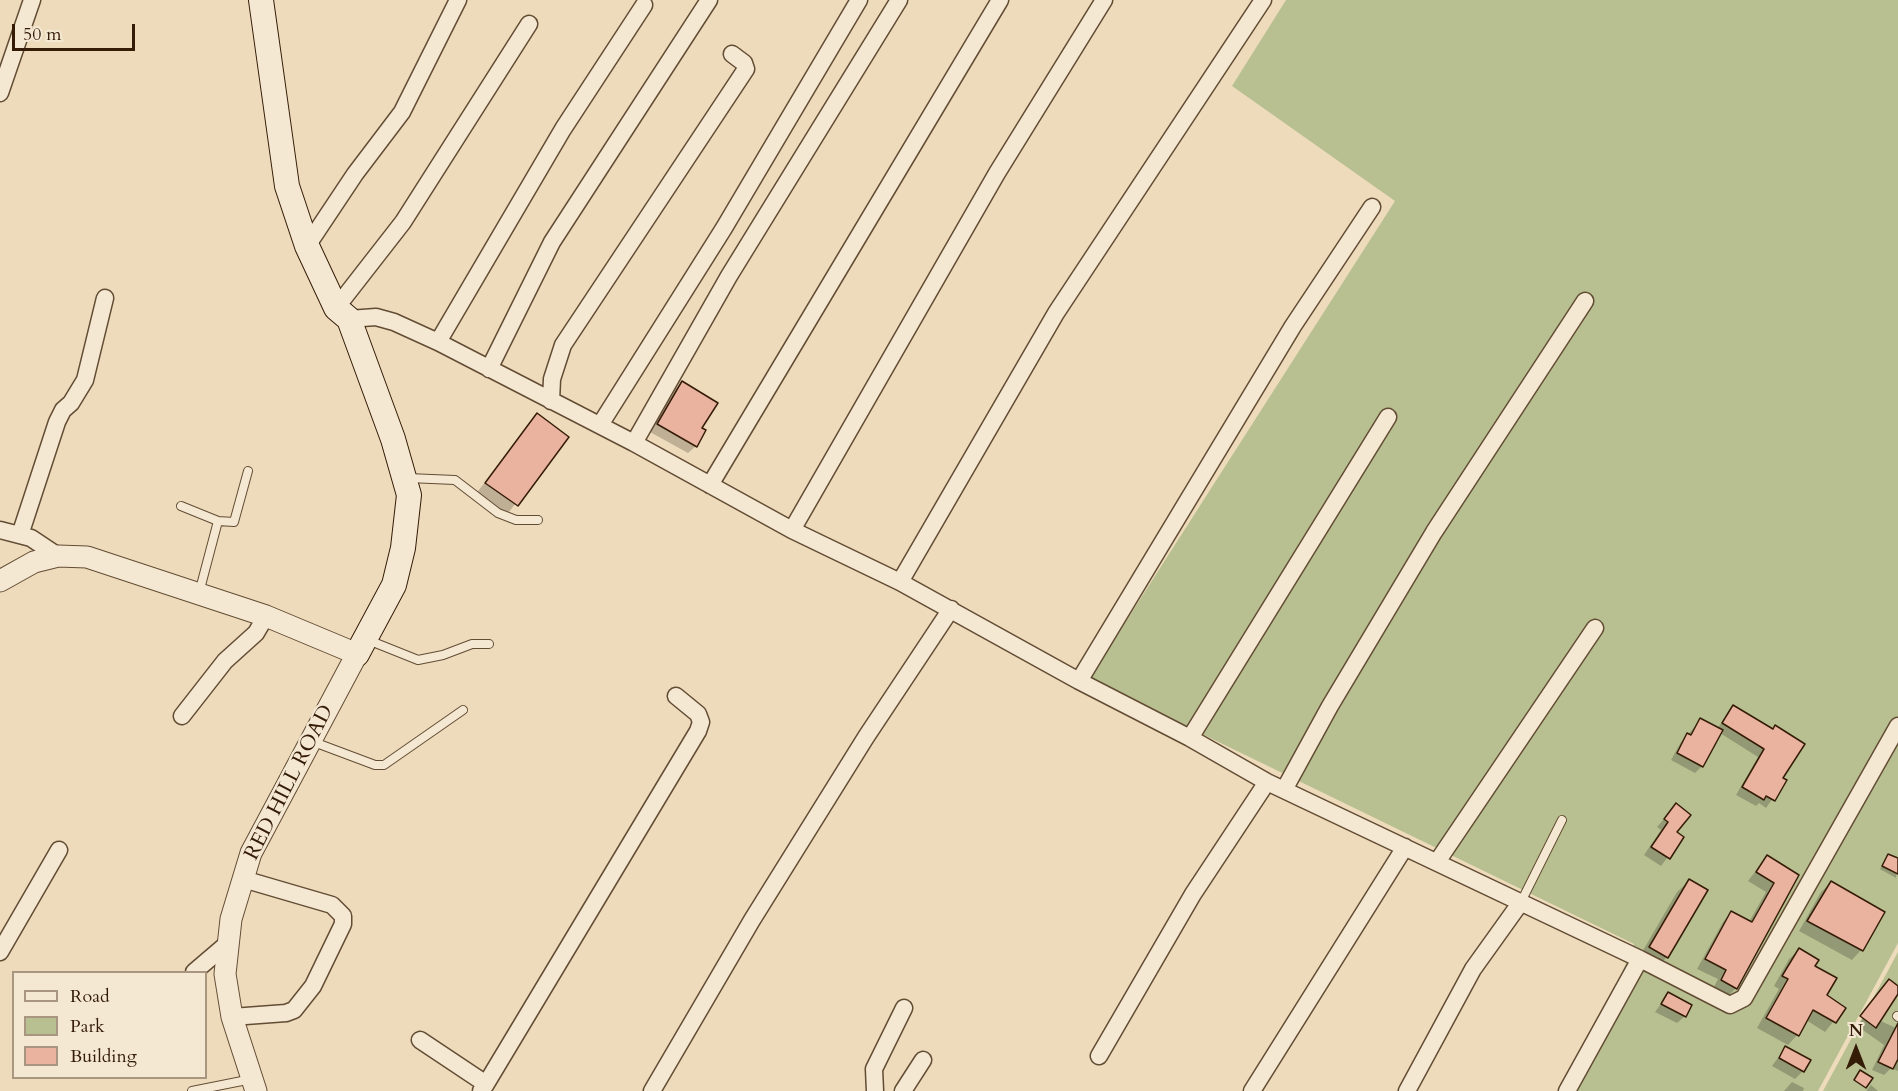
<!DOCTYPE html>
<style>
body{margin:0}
#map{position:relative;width:1898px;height:1091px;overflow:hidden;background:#eedbbb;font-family:Cardo,serif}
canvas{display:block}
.legend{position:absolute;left:12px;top:971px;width:195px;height:108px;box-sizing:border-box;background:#f4e8d3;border:2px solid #a89681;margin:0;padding:8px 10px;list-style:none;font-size:18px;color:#351c07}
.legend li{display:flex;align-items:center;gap:12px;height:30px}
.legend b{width:30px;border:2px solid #a89681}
.north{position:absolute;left:1826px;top:1019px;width:60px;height:60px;-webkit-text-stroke:4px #f4e8d3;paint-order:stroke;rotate:0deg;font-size:16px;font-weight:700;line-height:24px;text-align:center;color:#351c07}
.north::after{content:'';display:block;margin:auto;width:21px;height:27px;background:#351c07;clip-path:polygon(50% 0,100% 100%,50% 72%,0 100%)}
.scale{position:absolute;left:12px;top:24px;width:123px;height:27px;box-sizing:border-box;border:3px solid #351c07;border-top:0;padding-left:8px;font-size:18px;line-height:21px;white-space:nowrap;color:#351c07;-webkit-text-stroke:4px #f4e8d3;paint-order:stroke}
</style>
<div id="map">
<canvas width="1898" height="1091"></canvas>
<ul class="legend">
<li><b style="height:8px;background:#f4e8d3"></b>Road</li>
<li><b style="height:16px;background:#b8c091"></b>Park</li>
<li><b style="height:16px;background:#eab3a0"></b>Building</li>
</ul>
<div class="north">N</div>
<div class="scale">50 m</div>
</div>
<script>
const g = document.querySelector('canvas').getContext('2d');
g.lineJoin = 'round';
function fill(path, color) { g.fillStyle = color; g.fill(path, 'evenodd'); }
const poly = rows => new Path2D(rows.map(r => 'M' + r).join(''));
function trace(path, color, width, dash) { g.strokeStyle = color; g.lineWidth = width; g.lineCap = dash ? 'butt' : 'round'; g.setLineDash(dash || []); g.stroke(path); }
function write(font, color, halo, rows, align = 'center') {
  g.font = font + ' Cardo,serif'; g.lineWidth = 4.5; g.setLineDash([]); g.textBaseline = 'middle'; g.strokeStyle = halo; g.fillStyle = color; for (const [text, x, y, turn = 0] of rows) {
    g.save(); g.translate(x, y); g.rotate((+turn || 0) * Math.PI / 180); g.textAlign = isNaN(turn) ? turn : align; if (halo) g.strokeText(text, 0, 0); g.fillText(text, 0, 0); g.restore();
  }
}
fill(poly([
 [1286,0,1898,0,1898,943,1818,1091,1573,1091,1634,944,1089,679,1395,201,1232,86],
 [1898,952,1898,1091,1823,1091]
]), '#b8c091');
fill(poly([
 [682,383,700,429,696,446,688,453,650,432,674,390],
 [537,415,567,437,505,517,475,495],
 [1733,707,1772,731,1781,778,1785,781,1766,808,1759,803,1756,806,1736,795,1758,757,1720,733,1702,766,1695,773,1671,760,1681,742,1701,720,1717,729],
 [1669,813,1675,832,1682,838,1661,866,1644,855,1661,830,1657,827],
 [1889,855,1898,860,1896,878,1880,869],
 [1767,856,1788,896,1736,988,1727,997,1713,989,1718,979,1697,969,1723,922,1732,912,1749,922,1766,892,1748,881],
 [1689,881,1667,957,1655,969,1638,959,1677,892],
 [1831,883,1883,913,1861,950,1852,960,1799,931,1821,892],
 [1799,950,1813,966,1825,996,1844,1008,1825,1032,1806,1020,1797,1035,1788,1045,1757,1028,1779,989,1774,986,1789,959],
 [1668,994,1685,1016,1677,1023,1655,1012],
 [1866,1014,1898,1029,1898,1071,1891,1068,1884,1075,1872,1070,1884,1045,1857,1026],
 [1786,1047,1803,1071,1795,1079,1772,1066],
 [1792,1082,1804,1088,1803,1091,1784,1091],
 [1871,1085,1878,1091,1866,1091]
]), '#0003');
const building = poly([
 [682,381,718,403,702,428,706,430,697,447,657,424,682,381],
 [537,413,569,437,518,506,485,483,537,413],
 [1733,705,1773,729,1775,725,1805,744,1783,778,1787,780,1775,801,1766,796,1764,800,1742,787,1764,749,1722,723,1733,705],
 [1700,718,1723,730,1703,767,1677,753,1687,733,1691,735,1700,718],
 [1676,803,1691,815,1677,832,1684,837,1670,859,1651,847,1668,822,1664,819,1676,803],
 [1888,854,1898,858,1898,874,1882,866,1888,854],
 [1767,855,1799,875,1737,989,1721,980,1726,970,1705,959,1731,911,1752,922,1774,883,1756,872,1767,855],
 [1689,879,1708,890,1668,958,1649,947,1689,879],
 [1831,881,1885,912,1863,951,1807,921,1831,881],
 [1799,948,1819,960,1815,966,1837,978,1827,995,1846,1008,1836,1023,1813,1010,1799,1036,1766,1018,1788,979,1782,976,1799,948],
 [1889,979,1898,986,1898,994,1876,1028,1860,1016,1889,979],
 [1668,992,1692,1005,1686,1017,1661,1004,1668,992],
 [1898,1023,1898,1059,1893,1069,1878,1062,1898,1023],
 [1785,1046,1811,1060,1804,1072,1779,1058,1785,1046],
 [1860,1070,1873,1078,1866,1088,1854,1080,1860,1070]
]);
fill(building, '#eab3a0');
trace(building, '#351c07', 1.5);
const service = poly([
 [408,478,455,480,498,513,516,520,538,520],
 [181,506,218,521,234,522,248,471],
 [199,593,218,521],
 [368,640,418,660,443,655,472,644,489,644],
 [311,741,375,765,384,765,463,710],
 [1521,902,1562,820],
 [1897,1016,1898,1017],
 [192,1091,252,1079]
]);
const minor = poly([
 [0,93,32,0],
 [307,246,355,174,402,112,458,0],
 [336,308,403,222,529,24],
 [349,319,376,317,394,322,438,342,634,443,792,530,900,582,1079,681,1190,738,1267,782,1640,959,1730,1005,1744,998,1898,726],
 [438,342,563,129,644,5],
 [489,369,552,242,709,0],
 [551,401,552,379,563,345,746,69,744,63,732,54],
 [600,425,724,228,859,0],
 [634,443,729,276,899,0],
 [710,485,1000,0],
 [0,530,31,538,58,556],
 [792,530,997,173,1104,0],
 [20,535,57,422,63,410,71,403,85,380,105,298],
 [900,582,1056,313,1263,0],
 [1079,681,1293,326,1372,207],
 [182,716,225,661,256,633,266,616],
 [1190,738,1388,417],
 [1284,790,1330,706,1434,532,1585,301],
 [1437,862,1595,628],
 [0,952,59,850],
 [194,972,228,943],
 [232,1017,286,1013,294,1010,313,986,343,924,343,916,332,905,243,879],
 [420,1040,486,1084,481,1091],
 [1099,1056,1193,894,1267,782],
 [486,1084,698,731,701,722,698,714,676,696],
 [652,1091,752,920,866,737,951,609],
 [875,1091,874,1069,904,1008],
 [903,1091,923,1060],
 [1252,1091,1405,847],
 [1407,1091,1473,969,1521,902],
 [1567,1091,1640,959]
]);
const tertiary = poly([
 [0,581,34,562,58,556,87,557,266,616,357,654,251,853,231,919,225,974,232,1017,256,1091]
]);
const secondary = poly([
 [261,0,287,186,307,246,336,308,349,319,393,439,409,495,403,548,394,585,357,654]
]);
trace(service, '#634c34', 10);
trace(minor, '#634c34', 19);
trace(tertiary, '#634c34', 23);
trace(secondary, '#351c07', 26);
trace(service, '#f4e8d3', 8);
trace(minor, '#f4e8d3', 16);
trace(tertiary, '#f4e8d3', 21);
trace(secondary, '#f4e8d3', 24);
write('21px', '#351c07', '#f4e8d3', [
 ["RED HILL ROAD",290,783,-63]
]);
</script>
